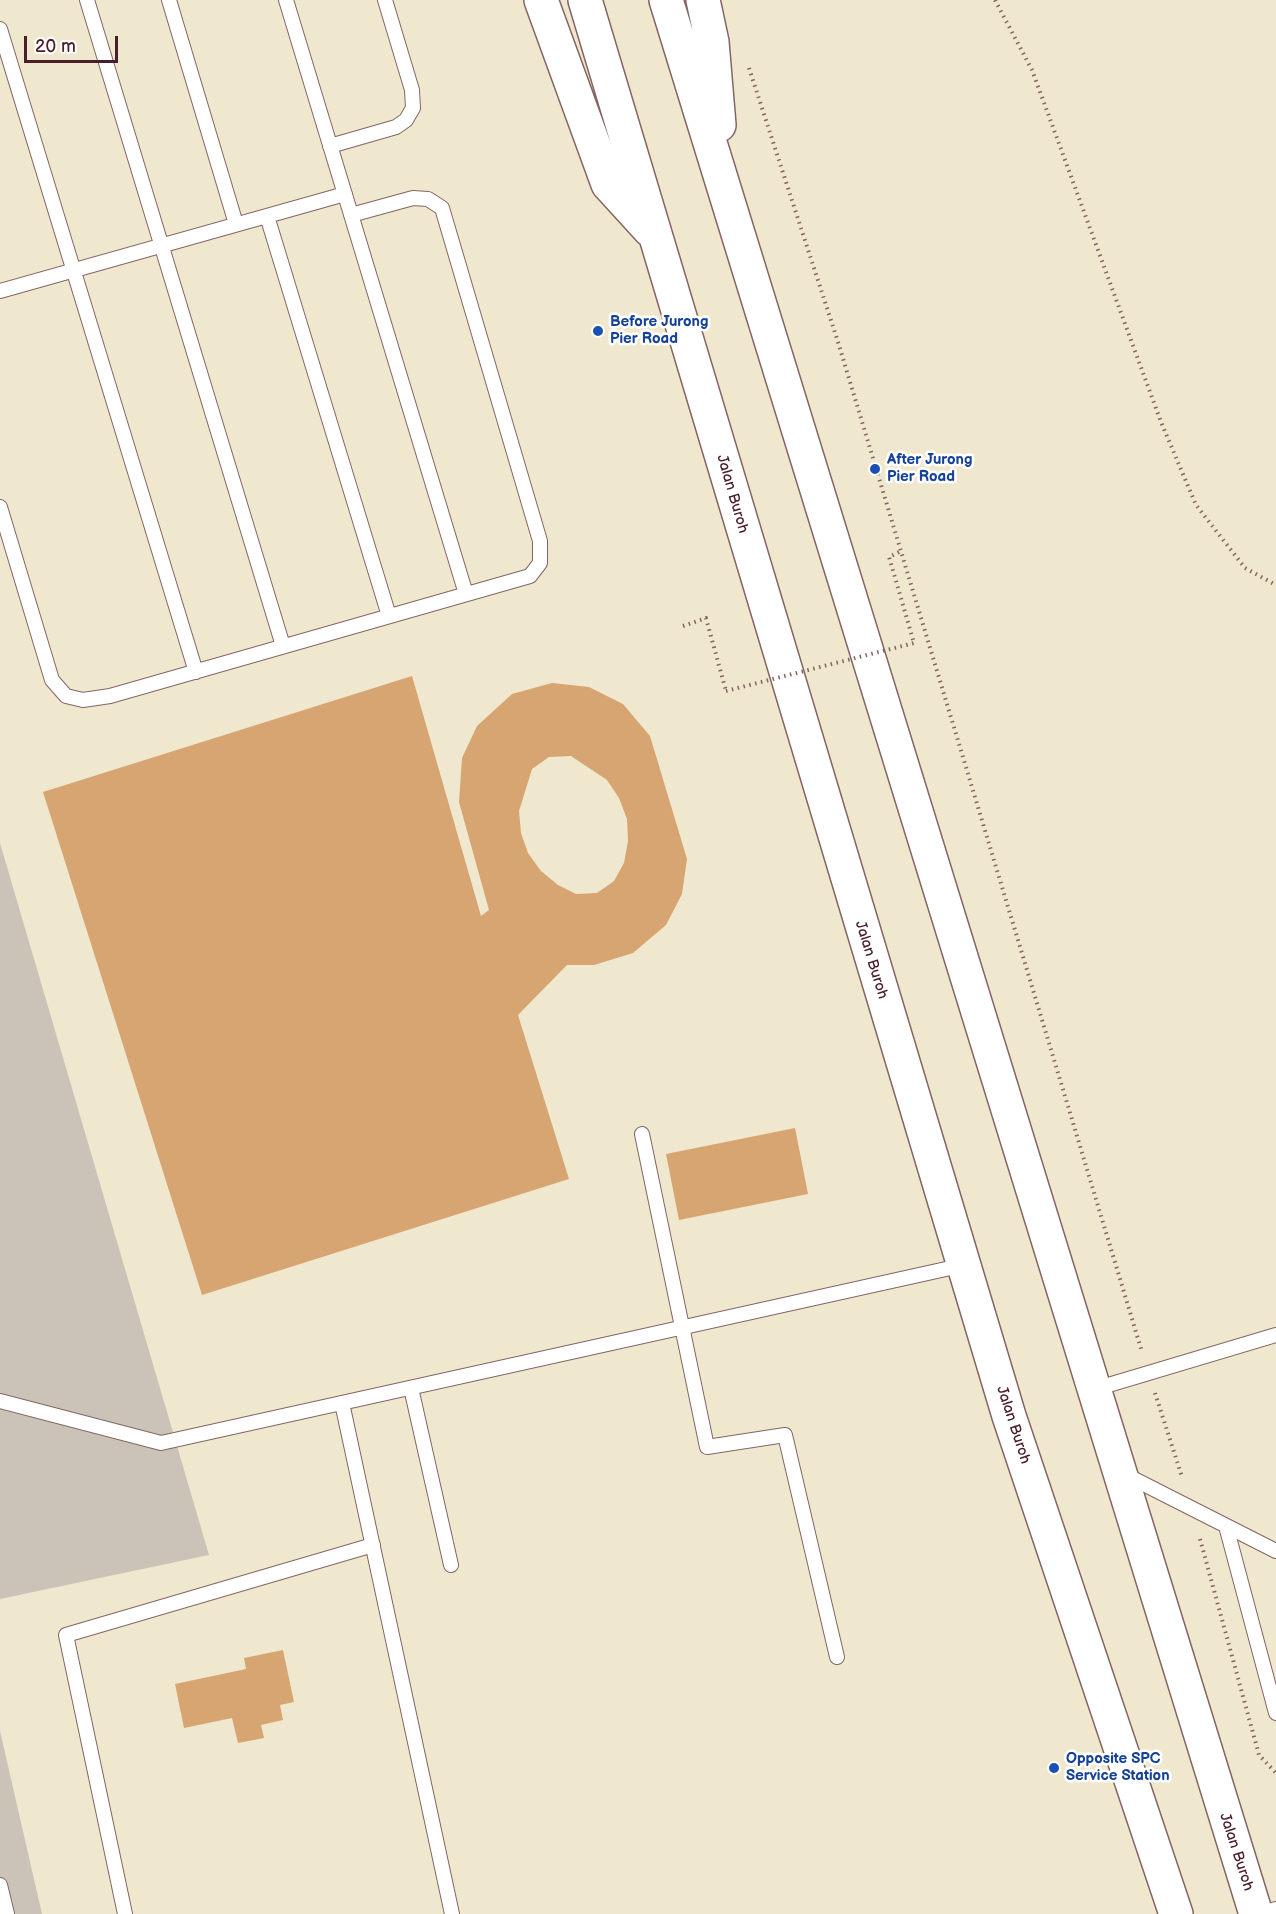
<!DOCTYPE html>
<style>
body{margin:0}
#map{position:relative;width:1276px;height:1914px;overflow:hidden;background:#f0e8ce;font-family:"Balsamiq Sans",sans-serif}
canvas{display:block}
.scale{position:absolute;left:24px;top:36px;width:94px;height:27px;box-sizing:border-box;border:3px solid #4a1f2b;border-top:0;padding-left:8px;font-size:18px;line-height:21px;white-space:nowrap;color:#4a1f2b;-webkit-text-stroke:4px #fff;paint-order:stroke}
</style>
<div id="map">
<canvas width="1276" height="1914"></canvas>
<div class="scale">20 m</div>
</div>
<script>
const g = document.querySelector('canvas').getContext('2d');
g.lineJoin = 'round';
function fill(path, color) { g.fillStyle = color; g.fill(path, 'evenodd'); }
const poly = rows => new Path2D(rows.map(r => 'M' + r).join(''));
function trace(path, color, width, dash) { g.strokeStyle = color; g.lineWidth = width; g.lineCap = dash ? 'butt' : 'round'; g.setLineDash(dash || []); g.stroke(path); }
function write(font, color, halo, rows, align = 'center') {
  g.font = font + ' "Balsamiq Sans",sans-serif'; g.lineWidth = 5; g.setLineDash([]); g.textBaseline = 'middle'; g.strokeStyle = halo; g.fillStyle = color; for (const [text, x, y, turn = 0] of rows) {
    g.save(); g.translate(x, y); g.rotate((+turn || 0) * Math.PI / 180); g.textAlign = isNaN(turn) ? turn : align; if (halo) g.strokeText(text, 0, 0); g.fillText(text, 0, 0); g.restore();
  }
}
fill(poly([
 [0,843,209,1555,0,1599],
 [0,1731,42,1914,0,1914]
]), '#cbc3b8');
fill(poly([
 [412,676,481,916,489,910,459,802,462,758,477,726,512,694,552,683,589,687,623,704,650,736,687,859,682,894,666,925,633,953,594,965,567,965,518,1015,569,1179,202,1295,43,792],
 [571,756,607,780,619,798,627,819,628,841,624,863,614,881,597,893,576,894,558,885,541,871,528,853,521,833,519,811,532,769,549,757],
 [795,1128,808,1194,679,1220,666,1154],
 [283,1650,294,1702,280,1705,283,1720,261,1725,264,1738,238,1743,232,1718,184,1728,175,1684,246,1669,244,1658]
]), '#d6a571');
const service = poly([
 [87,0,283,646],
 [169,0,236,224],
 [286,0,466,594],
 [0,29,196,672],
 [330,146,396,127,406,120,413,108,412,90,385,0],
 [267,216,389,616],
 [0,291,345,194],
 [0,507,52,680,66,696,83,700,110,696,530,576,540,563,540,541,442,208,428,199,413,198,351,215],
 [642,1134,707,1447,785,1435,837,1657],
 [411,1388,451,1565],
 [1095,1389,1276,1335],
 [0,1401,161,1443,964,1265],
 [342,1403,452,1914],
 [1126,1475,1276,1551],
 [1226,1526,1276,1713],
 [0,1885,7,1914],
 [125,1914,66,1635,373,1545],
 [1259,1914,1276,1909]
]);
const trunk = poly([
 [541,0,608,184,650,230],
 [585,0,1009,1416,1176,1914],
 [666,0,1256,1914],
 [703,0,712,42,719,125]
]);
trace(service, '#846564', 16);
trace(trunk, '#846564', 36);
trace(poly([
 [995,0,1032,70,1161,422,1196,505,1245,568,1276,585],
 [749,68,838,342,1142,1352],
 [899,552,889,557,914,643],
 [683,626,706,618,726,691],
 [1155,1393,1182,1477],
 [1200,1539,1259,1755,1276,1773]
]), '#846564', 4, [1.5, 4.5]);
trace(service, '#fff', 14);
trace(trunk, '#fff', 33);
trace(poly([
 [726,691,914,643]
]), '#846564', 4, [1.5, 4.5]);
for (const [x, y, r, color] of [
 [598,331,6,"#1a4fb4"],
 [875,469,6,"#1a4fb4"],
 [1054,1768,6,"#1a4fb4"]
]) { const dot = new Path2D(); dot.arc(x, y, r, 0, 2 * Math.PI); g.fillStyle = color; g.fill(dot); trace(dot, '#fff', 2); }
write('bold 15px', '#164399', '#fff', [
 ["Before Jurong",610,322],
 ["Pier Road",610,339],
 ["After Jurong",887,460],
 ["Pier Road",887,477],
 ["Opposite SPC",1066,1759],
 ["Service Station",1066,1776]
], 'left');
write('15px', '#4a1f2b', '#fff', [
 ["Jalan Buroh",732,494,74],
 ["Jalan Buroh",871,960,73],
 ["Jalan Buroh",1013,1425,72],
 ["Jalan Buroh",1236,1852,72]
]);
</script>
